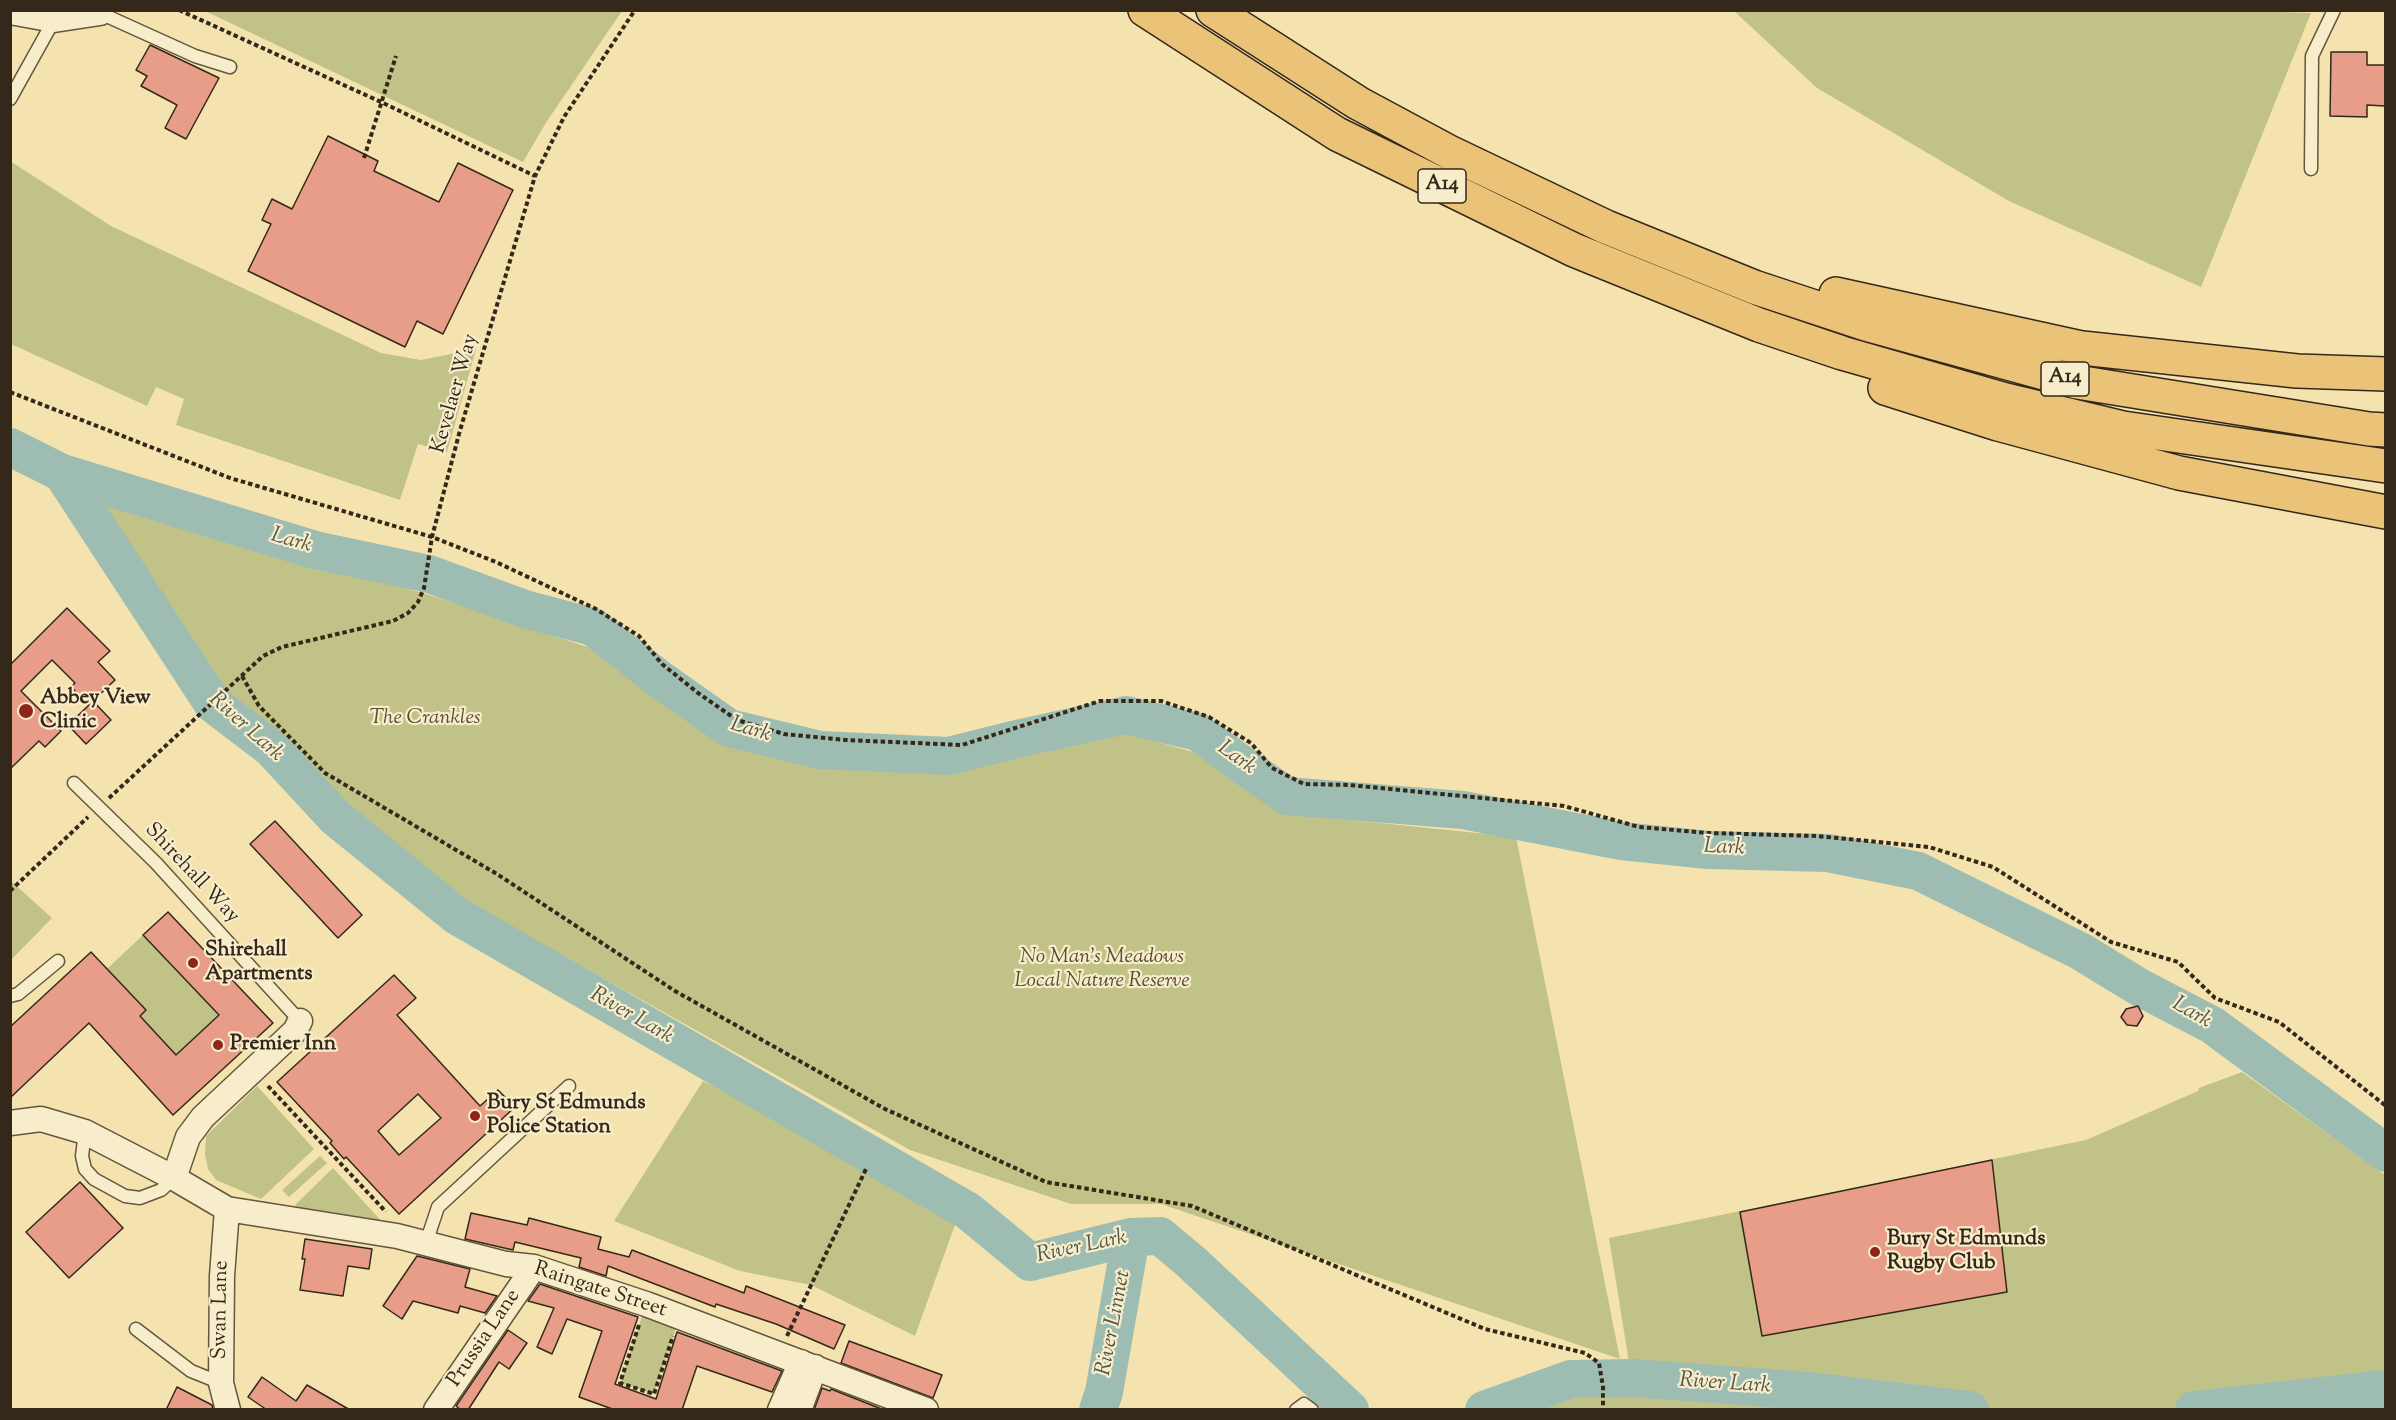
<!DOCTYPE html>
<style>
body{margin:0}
#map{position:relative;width:2396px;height:1420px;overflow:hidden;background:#f5e3af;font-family:"Sorts Mill Goudy",serif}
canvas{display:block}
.frame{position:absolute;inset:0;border:12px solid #33281a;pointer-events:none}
</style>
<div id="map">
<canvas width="2396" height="1420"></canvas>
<div class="frame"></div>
</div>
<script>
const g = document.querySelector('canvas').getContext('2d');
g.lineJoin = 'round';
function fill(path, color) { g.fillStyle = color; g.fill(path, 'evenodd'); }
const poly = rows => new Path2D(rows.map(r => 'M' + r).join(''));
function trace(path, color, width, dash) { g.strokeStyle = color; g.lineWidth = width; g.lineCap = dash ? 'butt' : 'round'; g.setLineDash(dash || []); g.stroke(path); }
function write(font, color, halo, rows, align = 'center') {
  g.font = font + ' "Sorts Mill Goudy",serif'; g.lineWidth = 4.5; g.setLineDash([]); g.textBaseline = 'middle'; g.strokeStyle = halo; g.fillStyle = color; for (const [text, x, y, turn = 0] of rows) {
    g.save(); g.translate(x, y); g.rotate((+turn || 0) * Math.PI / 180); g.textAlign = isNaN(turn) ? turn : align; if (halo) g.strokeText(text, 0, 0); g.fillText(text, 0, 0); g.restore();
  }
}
fill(poly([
 [205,11,622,11,547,121,523,162],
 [2251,11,2311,13,2201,287,2009,201,1817,88,1734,11],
 [10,161,111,226,381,353,421,360,476,349,447,452,418,444,400,500,176,425,184,399,156,387,147,406,11,344],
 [91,495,315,564,423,593,612,655,678,707,763,756,949,767,1111,729,1197,753,1283,813,1516,837,1620,1359,1161,1204,1071,1204,910,1150,472,905,331,797,280,745,231,706],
 [11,881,52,918,11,960,10,960],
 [143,935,219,1015,176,1055,140,1016,146,1010,127,990,77,1035,58,1015],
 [2242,1072,2385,1175,2385,1409,1502,1410,1577,1386,1806,1396,1808,1385,1630,1369,1609,1238,2086,1140,2198,1091,2199,1088],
 [703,1081,870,1161,961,1208,915,1336,811,1285,740,1271,614,1221],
 [257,1086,314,1149,261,1199,216,1180,208,1169,205,1154,206,1136],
 [320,1156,327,1163,289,1197,282,1190],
 [333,1168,384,1224,303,1214,295,1205],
 [646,1304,680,1316,654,1394,620,1383]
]), '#c1c287');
trace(poly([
 [10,447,62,473,213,704,272,749,336,818,457,916,968,1211,1030,1262,1131,1237,1160,1236,1190,1261,1350,1410],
 [62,473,315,550,429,574,525,609,593,627,658,678,729,728,820,750,949,756,1021,738,1126,715,1198,732,1244,766,1287,796,1463,810,1621,841,1708,850,1828,853,1918,871,2080,951,2139,987,2212,1025,2386,1153],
 [1098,1410,1104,1392,1131,1237],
 [1484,1410,1571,1379,1633,1378,1808,1391,1970,1410],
 [2194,1410,2386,1389]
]), '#9dbdb2', 38);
const building = poly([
 [150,45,219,78,186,139,165,128,177,105,141,86,147,76,136,70,150,45],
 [2331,52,2367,52,2367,65,2385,65,2385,106,2367,105,2367,117,2330,116,2331,52],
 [328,136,378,161,374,171,439,202,458,163,513,190,443,334,417,321,405,347,248,271,271,224,262,220,272,199,292,209,328,136],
 [67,608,110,651,98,662,115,680,93,701,111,720,86,744,68,725,89,705,71,687,75,683,52,660,21,691,61,731,45,747,39,741,10,769,10,665,67,608],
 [275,821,362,915,338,938,250,844,275,821],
 [168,912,273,1023,173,1115,89,1023,10,1098,10,1027,91,952,146,1010,140,1016,176,1055,219,1015,143,935,168,912],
 [394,975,416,998,397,1015,480,1106,498,1090,515,1107,399,1214,346,1157,344,1159,330,1143,332,1141,277,1082,394,975],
 [418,1094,441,1118,399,1155,378,1131,418,1094],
 [2138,1006,2143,1016,2137,1026,2127,1025,2121,1017,2126,1009,2138,1006],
 [1992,1160,2007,1292,1762,1336,1740,1212,1992,1160],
 [80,1182,123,1228,69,1278,26,1232,80,1182],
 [471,1213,527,1225,529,1218,601,1237,598,1249,629,1257,632,1250,744,1293,746,1286,845,1325,834,1349,776,1324,716,1304,715,1307,608,1266,606,1276,579,1267,581,1258,515,1242,513,1250,465,1239,471,1213],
 [305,1239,372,1249,369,1269,348,1266,343,1296,300,1290,305,1259,302,1259,305,1239],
 [417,1256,470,1269,465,1287,497,1296,485,1313,460,1306,458,1313,413,1301,402,1319,383,1306,417,1256],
 [540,1284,638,1317,615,1384,656,1399,677,1332,782,1371,772,1392,697,1366,682,1410,615,1410,579,1397,602,1331,567,1319,552,1354,537,1347,554,1308,528,1301,540,1284],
 [508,1330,527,1343,509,1369,499,1362,468,1410,461,1410,456,1406,508,1330],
 [849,1341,942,1375,933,1398,841,1363,849,1341],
 [262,1377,296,1401,307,1385,350,1410,267,1410,248,1397,262,1377],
 [177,1387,212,1405,213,1410,166,1410,177,1387],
 [822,1388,830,1391,831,1389,884,1410,814,1410,822,1388]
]);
fill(building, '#e89d89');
trace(building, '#33281a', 1.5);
const service = poly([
 [100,13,195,56,230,67],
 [10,99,54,20],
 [2311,169,2312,56,2334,10],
 [74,783,156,863,300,1021],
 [10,996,18,994,58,961],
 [85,1132,82,1156,85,1169,94,1179,125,1196,140,1198,161,1190,174,1178],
 [426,1243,438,1207,569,1086],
 [136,1329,191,1371,221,1383],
 [1296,1410,1304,1404,1312,1410]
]);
const minor = poly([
 [10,12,54,20,100,13],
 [10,1123,41,1119,85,1132,174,1178,227,1209,397,1236,506,1264,534,1267,646,1304,926,1410],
 [174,1178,188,1137,203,1117,295,1031,300,1021],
 [227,1209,222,1276,221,1383,228,1410],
 [436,1410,534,1267],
 [780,1410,801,1362],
 [799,1410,815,1367]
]);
const trunk = poly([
 [1145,10,1337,134,1574,250,1759,325,1842,353,2006,400,2123,428,2386,466],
 [1213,10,1358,103,1451,153,1606,227,1754,287,1866,324,2077,382,2369,429,2386,430],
 [1836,294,2082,348,2297,371,2386,374],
 [1885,388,1998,424,2179,473,2386,512]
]);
trace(service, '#64573f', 15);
trace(minor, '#64573f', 27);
trace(trunk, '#33281a', 36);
trace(poly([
 [179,10,381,102,535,176],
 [364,158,396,56],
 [10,392,230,478,432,537,496,562,596,609,639,636,662,664,698,693,737,720,784,734,845,740,962,745,1100,701,1161,701,1209,717,1251,743,1272,768,1304,784,1349,785,1564,806,1639,827,1708,833,1817,836,1929,847,1993,867,2111,942,2178,962,2215,998,2279,1022,2386,1106],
 [242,676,259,706,325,773,497,874,675,991,885,1109,1046,1182,1192,1206,1485,1329,1585,1353,1599,1363,1603,1387,1603,1409],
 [109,798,263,656,282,647,393,621,408,613,418,602,424,588,432,537,459,434,535,176,564,117,635,10],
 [10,891,88,817],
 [268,1086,386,1212],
 [639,1325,620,1383,654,1394,673,1336],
 [787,1336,866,1169]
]), '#33281a', 4, [4.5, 3]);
trace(service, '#f8edcb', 12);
trace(minor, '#f8edcb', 24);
trace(trunk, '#eac278', 33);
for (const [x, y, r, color] of [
 [26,711,8,"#8f2418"],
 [193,963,6,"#8f2418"],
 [218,1045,6,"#8f2418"],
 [475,1116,6,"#8f2418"],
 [1875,1252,6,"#8f2418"]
]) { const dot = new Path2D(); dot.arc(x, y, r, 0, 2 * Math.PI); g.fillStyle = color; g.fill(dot); trace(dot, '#f8edcb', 2); }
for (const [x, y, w] of [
 [1442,186,48],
 [2065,379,48]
]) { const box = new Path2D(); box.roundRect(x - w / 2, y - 17, w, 34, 4.5); g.fillStyle = '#f8edcb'; g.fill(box); trace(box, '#33281a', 1.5); }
write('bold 20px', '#33281a', null, [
 ["A14",1442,186],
 ["A14",2065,379]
]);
write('21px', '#33281a', '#f8edcb', [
 ["Kevelaer Way",456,394,-74],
 ["Shirehall Way",191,874,47],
 ["Raingate Street",600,1291,18],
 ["Swan Lane",222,1310,-89],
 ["Prussia Lane",485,1339,-56]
]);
write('bold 21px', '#33281a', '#f8edcb', [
 ["Abbey View",40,699],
 ["Clinic",40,723],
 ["Shirehall",205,951],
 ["Apartments",205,975],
 ["Premier Inn",230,1045],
 ["Bury St Edmunds",487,1104],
 ["Police Station",487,1128],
 ["Bury St Edmunds",1887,1240],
 ["Rugby Club",1887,1264]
], 'left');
write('italic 21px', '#564e35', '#f8edcb', [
 ["The Crankles",425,719],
 ["No Man's Meadows",1102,958],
 ["Local Nature Reserve",1102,982]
]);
write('italic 22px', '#535548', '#f8edcb', [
 ["Lark",291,542,16],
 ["River Lark",245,728,42],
 ["Lark",750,731,17],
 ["Lark",1236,759,36],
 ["Lark",1724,849,3],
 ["Lark",2191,1014,30],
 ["River Lark",631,1017,30],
 ["River Lark",1082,1248,-12],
 ["River Linnet",1115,1323,-79],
 ["River Lark",1725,1385,4]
]);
</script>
